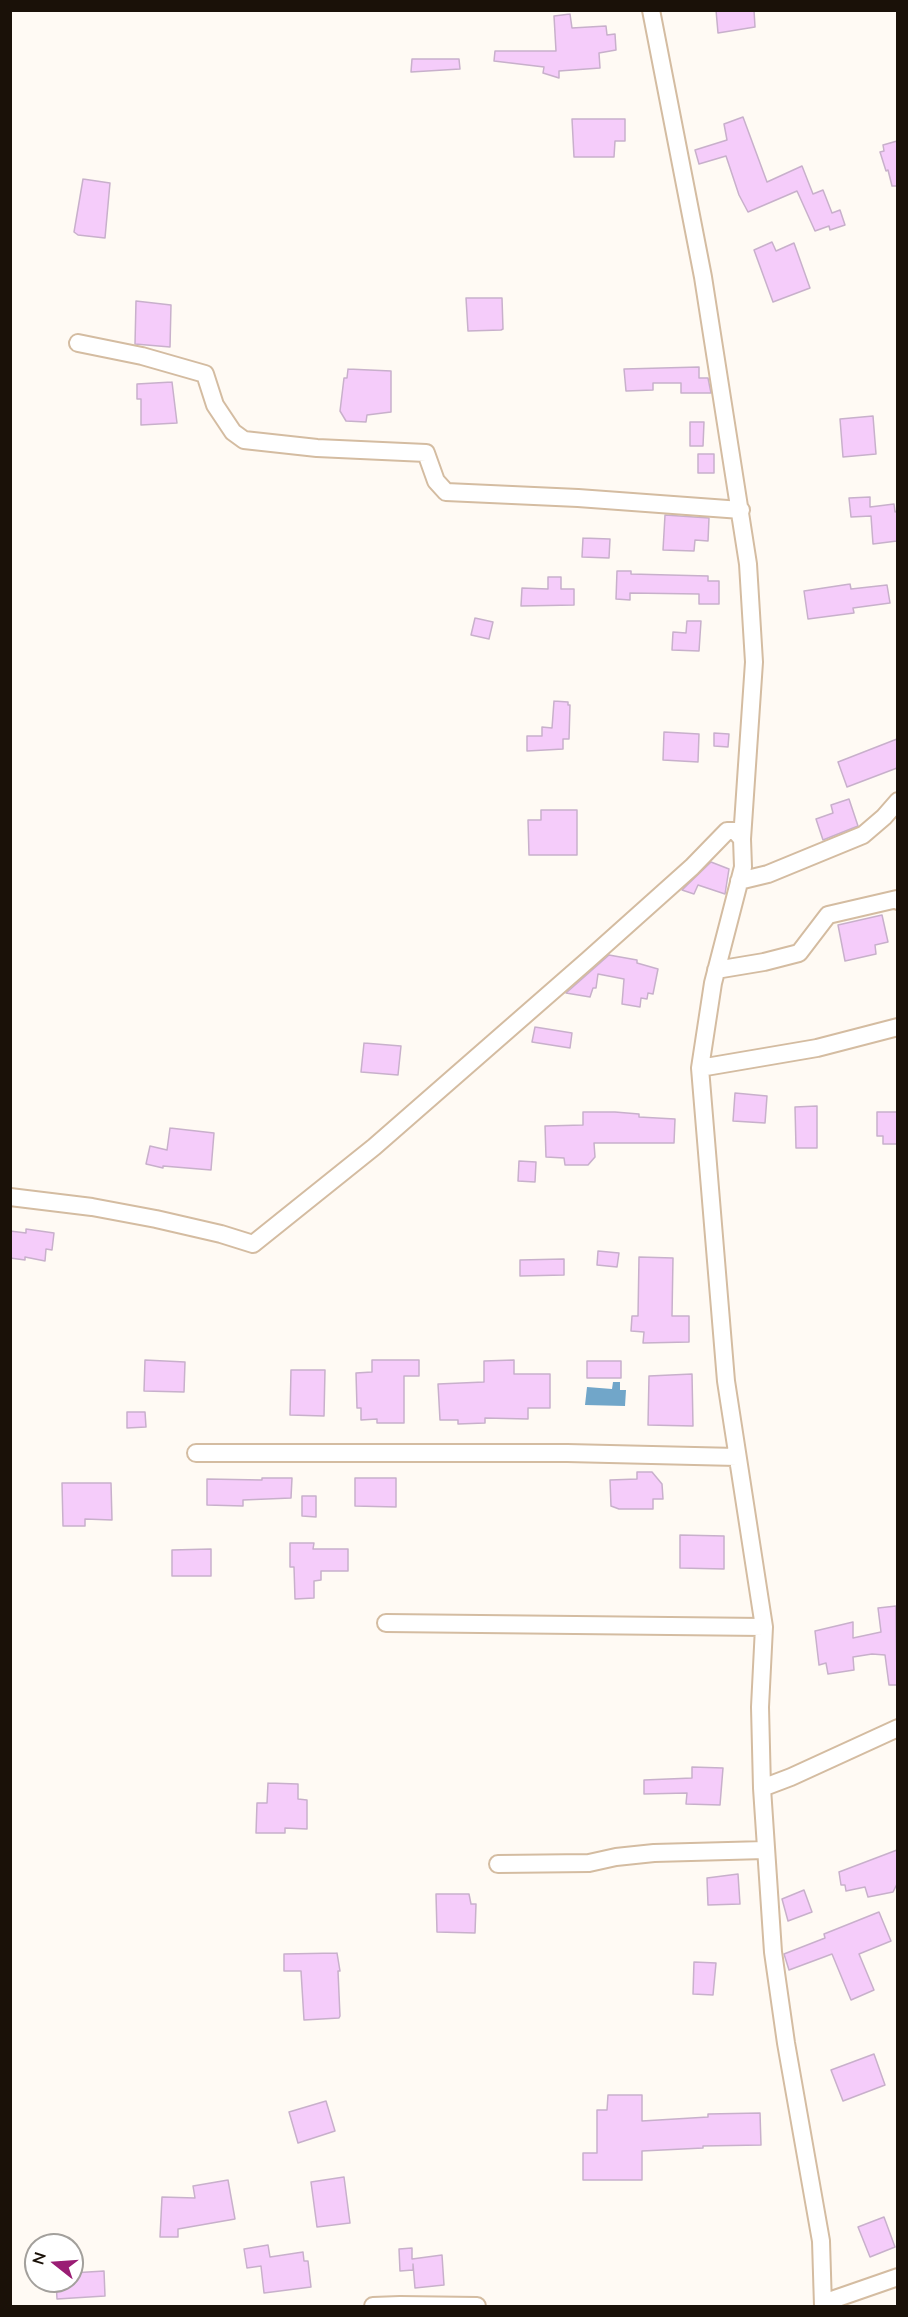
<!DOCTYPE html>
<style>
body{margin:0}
#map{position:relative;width:908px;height:2317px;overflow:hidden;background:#fffaf4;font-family:Mulish,sans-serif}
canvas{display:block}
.frame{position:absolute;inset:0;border:12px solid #1a1108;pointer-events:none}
.north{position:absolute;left:24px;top:2233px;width:60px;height:60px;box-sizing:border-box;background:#fff;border:2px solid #a3a09c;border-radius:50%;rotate:287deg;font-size:16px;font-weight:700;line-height:24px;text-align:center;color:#1a1108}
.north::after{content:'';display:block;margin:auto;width:21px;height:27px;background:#9a1d74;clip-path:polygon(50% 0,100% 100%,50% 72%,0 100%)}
</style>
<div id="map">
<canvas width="908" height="2317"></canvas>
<div class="frame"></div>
<div class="north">N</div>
</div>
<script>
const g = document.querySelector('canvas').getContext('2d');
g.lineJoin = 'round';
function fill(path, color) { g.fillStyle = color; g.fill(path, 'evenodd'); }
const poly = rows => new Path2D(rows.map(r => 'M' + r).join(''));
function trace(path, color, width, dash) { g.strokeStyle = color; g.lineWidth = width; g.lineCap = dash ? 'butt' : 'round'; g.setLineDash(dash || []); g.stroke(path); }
fill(poly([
 [613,1382,620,1382,620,1390,626,1390,625,1406,585,1405,587,1387,612,1389]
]), '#71a6c9');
const building = poly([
 [716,10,754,10,755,27,718,33,716,10],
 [570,14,572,28,606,26,607,35,615,34,616,50,599,53,600,68,559,71,559,78,543,73,544,67,494,61,495,51,556,51,554,16,570,14],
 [412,59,459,59,460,69,411,72,412,59],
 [743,117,767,182,802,166,813,194,823,190,832,213,840,210,845,225,830,230,829,226,815,231,797,191,748,212,739,195,726,156,699,164,695,150,727,140,724,124,743,117],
 [572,119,625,119,625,141,615,141,614,157,574,157,572,119],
 [897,141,897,186,892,186,888,170,886,171,880,152,884,151,883,145,897,141],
 [83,179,110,183,105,238,78,235,74,232,83,179],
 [772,242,776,251,794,243,810,288,773,302,754,250,772,242],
 [466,298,502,298,503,329,501,330,468,331,466,298],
 [136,301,171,305,170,347,135,344,136,301],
 [699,367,699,378,708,378,711,393,681,393,681,383,653,383,653,390,626,391,624,369,699,367],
 [348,369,391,371,391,412,367,415,366,422,346,421,340,411,344,378,347,378,348,369],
 [172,382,177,423,141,425,141,399,137,399,137,384,172,382],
 [873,416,876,454,843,457,840,419,873,416],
 [690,422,704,422,703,446,690,446,690,422],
 [698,454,714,454,714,473,698,473,698,454],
 [870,497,870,507,894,504,895,512,897,511,897,541,873,544,871,516,851,517,849,498,870,497],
 [665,515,709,518,708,541,695,540,694,551,663,550,665,515],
 [583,538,610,539,609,558,582,557,583,538],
 [617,571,631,571,631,574,708,576,708,581,719,581,719,604,699,604,699,594,630,593,630,600,616,599,617,571],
 [548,577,561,577,561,589,574,589,574,605,521,606,522,588,548,589,548,577],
 [850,584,851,589,887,585,890,603,853,608,854,613,808,619,804,591,850,584],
 [475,618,493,622,489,639,471,635,475,618],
 [687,621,701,621,699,651,672,650,673,632,686,633,687,621],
 [554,701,568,702,568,705,570,705,569,739,563,739,563,749,527,751,527,736,542,736,542,727,552,728,554,701],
 [664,732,699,734,698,762,663,760,664,732],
 [714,733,729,734,728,747,714,746,714,733],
 [897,739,897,768,847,787,838,762,897,739],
 [849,799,858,826,823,840,816,819,833,813,831,805,849,799],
 [541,810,577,810,577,855,529,855,528,820,541,820,541,810],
 [711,862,729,869,725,894,698,885,694,894,682,890,711,862],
 [882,915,888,942,875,945,876,954,845,961,838,925,882,915],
 [609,955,637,960,637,963,658,969,653,994,648,993,647,999,641,998,640,1007,622,1004,624,979,598,974,596,988,593,988,590,997,566,993,609,955],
 [535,1027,572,1033,570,1048,532,1042,535,1027],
 [364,1043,401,1046,398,1075,361,1072,364,1043],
 [735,1093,767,1096,765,1123,733,1121,735,1093],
 [817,1106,817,1148,796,1148,795,1107,817,1106],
 [583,1112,615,1112,639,1114,639,1117,675,1119,674,1143,594,1143,595,1157,588,1165,565,1165,564,1158,546,1157,545,1126,583,1125,583,1112],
 [877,1112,897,1112,897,1144,883,1144,883,1136,877,1136,877,1112],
 [170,1128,214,1133,211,1170,163,1166,163,1168,146,1164,150,1146,167,1150,170,1128],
 [519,1161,536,1162,535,1182,518,1181,519,1161],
 [26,1229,54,1233,52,1250,46,1249,45,1261,25,1257,25,1260,10,1258,10,1231,26,1233,26,1229],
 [598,1251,619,1253,617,1267,597,1265,598,1251],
 [639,1257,673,1258,672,1316,689,1316,689,1342,643,1343,644,1332,631,1331,632,1316,638,1316,639,1257],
 [564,1259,564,1275,520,1276,520,1260,564,1259],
 [145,1360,185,1362,184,1392,144,1391,145,1360],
 [372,1360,419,1360,419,1376,404,1376,404,1423,377,1423,377,1419,361,1420,361,1408,357,1408,356,1373,372,1372,372,1360],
 [514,1360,514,1374,550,1374,550,1408,528,1408,528,1419,485,1418,485,1423,458,1424,458,1420,440,1420,438,1384,484,1382,484,1361,514,1360],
 [587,1361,621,1361,621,1378,587,1378,587,1361],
 [291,1370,325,1370,324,1416,290,1415,291,1370],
 [692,1374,693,1426,648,1425,649,1376,692,1374],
 [127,1412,145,1412,146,1427,127,1428,127,1412],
 [637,1472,652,1472,662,1484,663,1499,653,1499,653,1509,619,1509,611,1506,610,1480,637,1479,637,1472],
 [262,1478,292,1478,291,1498,243,1500,243,1506,207,1505,207,1479,262,1480,262,1478],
 [355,1478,396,1478,396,1507,355,1506,355,1478],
 [62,1483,111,1483,112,1520,85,1519,85,1526,63,1526,62,1483],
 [302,1496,316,1496,316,1517,302,1516,302,1496],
 [680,1535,724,1536,724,1569,680,1568,680,1535],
 [290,1543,314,1543,313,1549,348,1549,348,1571,321,1571,321,1580,314,1581,314,1598,295,1599,294,1567,290,1567,290,1543],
 [211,1549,211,1576,172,1576,172,1550,211,1549],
 [896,1606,897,1685,889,1685,885,1655,872,1654,853,1657,854,1670,828,1674,826,1663,819,1665,815,1631,853,1622,853,1638,881,1632,878,1608,896,1606],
 [692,1767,723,1768,720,1805,686,1804,687,1793,644,1794,644,1780,692,1778,692,1767],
 [268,1783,298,1784,298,1799,307,1800,307,1829,285,1828,285,1833,256,1833,257,1803,267,1803,268,1783],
 [897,1850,897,1884,893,1892,868,1897,865,1887,846,1891,845,1885,841,1885,839,1872,897,1850],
 [738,1874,740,1904,708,1905,707,1878,738,1874],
 [804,1890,812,1912,788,1921,782,1899,804,1890],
 [436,1894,469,1894,471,1904,476,1904,475,1933,437,1932,436,1894],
 [879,1912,891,1941,859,1954,874,1990,851,2000,832,1954,789,1970,784,1954,825,1938,824,1934,879,1912],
 [337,1953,340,1971,338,1971,340,2016,339,2018,304,2020,301,1971,284,1971,284,1954,337,1953],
 [694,1962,716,1963,713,1995,693,1994,694,1962],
 [874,2054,885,2085,843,2101,831,2070,874,2054],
 [608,2095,642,2095,642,2121,708,2117,708,2114,760,2113,761,2145,703,2146,703,2148,642,2151,642,2180,583,2180,583,2153,597,2153,597,2110,607,2110,608,2095],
 [326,2101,335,2131,298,2143,289,2112,326,2101],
 [344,2177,350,2223,317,2227,311,2182,344,2177],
 [228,2180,235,2219,178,2229,178,2237,160,2237,162,2197,195,2198,193,2186,228,2180],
 [884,2217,895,2247,870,2257,858,2227,884,2217],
 [268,2245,270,2257,303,2252,304,2261,308,2261,311,2287,264,2293,261,2266,247,2268,244,2249,268,2245],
 [412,2248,412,2259,442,2255,444,2285,415,2288,413,2264,413,2270,400,2271,399,2249,412,2248],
 [104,2271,105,2296,57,2299,56,2281,72,2281,72,2273,104,2271]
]);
fill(building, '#f5ccfa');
trace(building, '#c8b0cb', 1.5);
const minor = poly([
 [651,10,703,277,748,564,754,662,742,839,743,867,713,983,700,1068,726,1381,764,1627,760,1707,762,1788,773,1952,786,2043,821,2241,823,2306],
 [78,343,142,356,205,374,215,405,233,432,244,440,317,448,426,453,436,481,446,492,578,498,741,510],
 [739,881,768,874,863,835,884,817,898,801],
 [716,970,764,962,799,953,828,915,897,899,898,901],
 [700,1068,817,1048,898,1027],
 [10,1197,92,1207,156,1219,221,1234,253,1244,374,1147,588,960,692,867,727,831,735,831,742,839],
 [196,1453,567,1453,737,1457],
 [386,1623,764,1627],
 [762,1788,791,1777,898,1728],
 [498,1864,589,1863,616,1857,654,1853,765,1850],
 [823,2303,898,2277],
 [373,2306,400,2305,477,2306]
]);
trace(minor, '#d4bca1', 20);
trace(minor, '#fff', 16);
</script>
